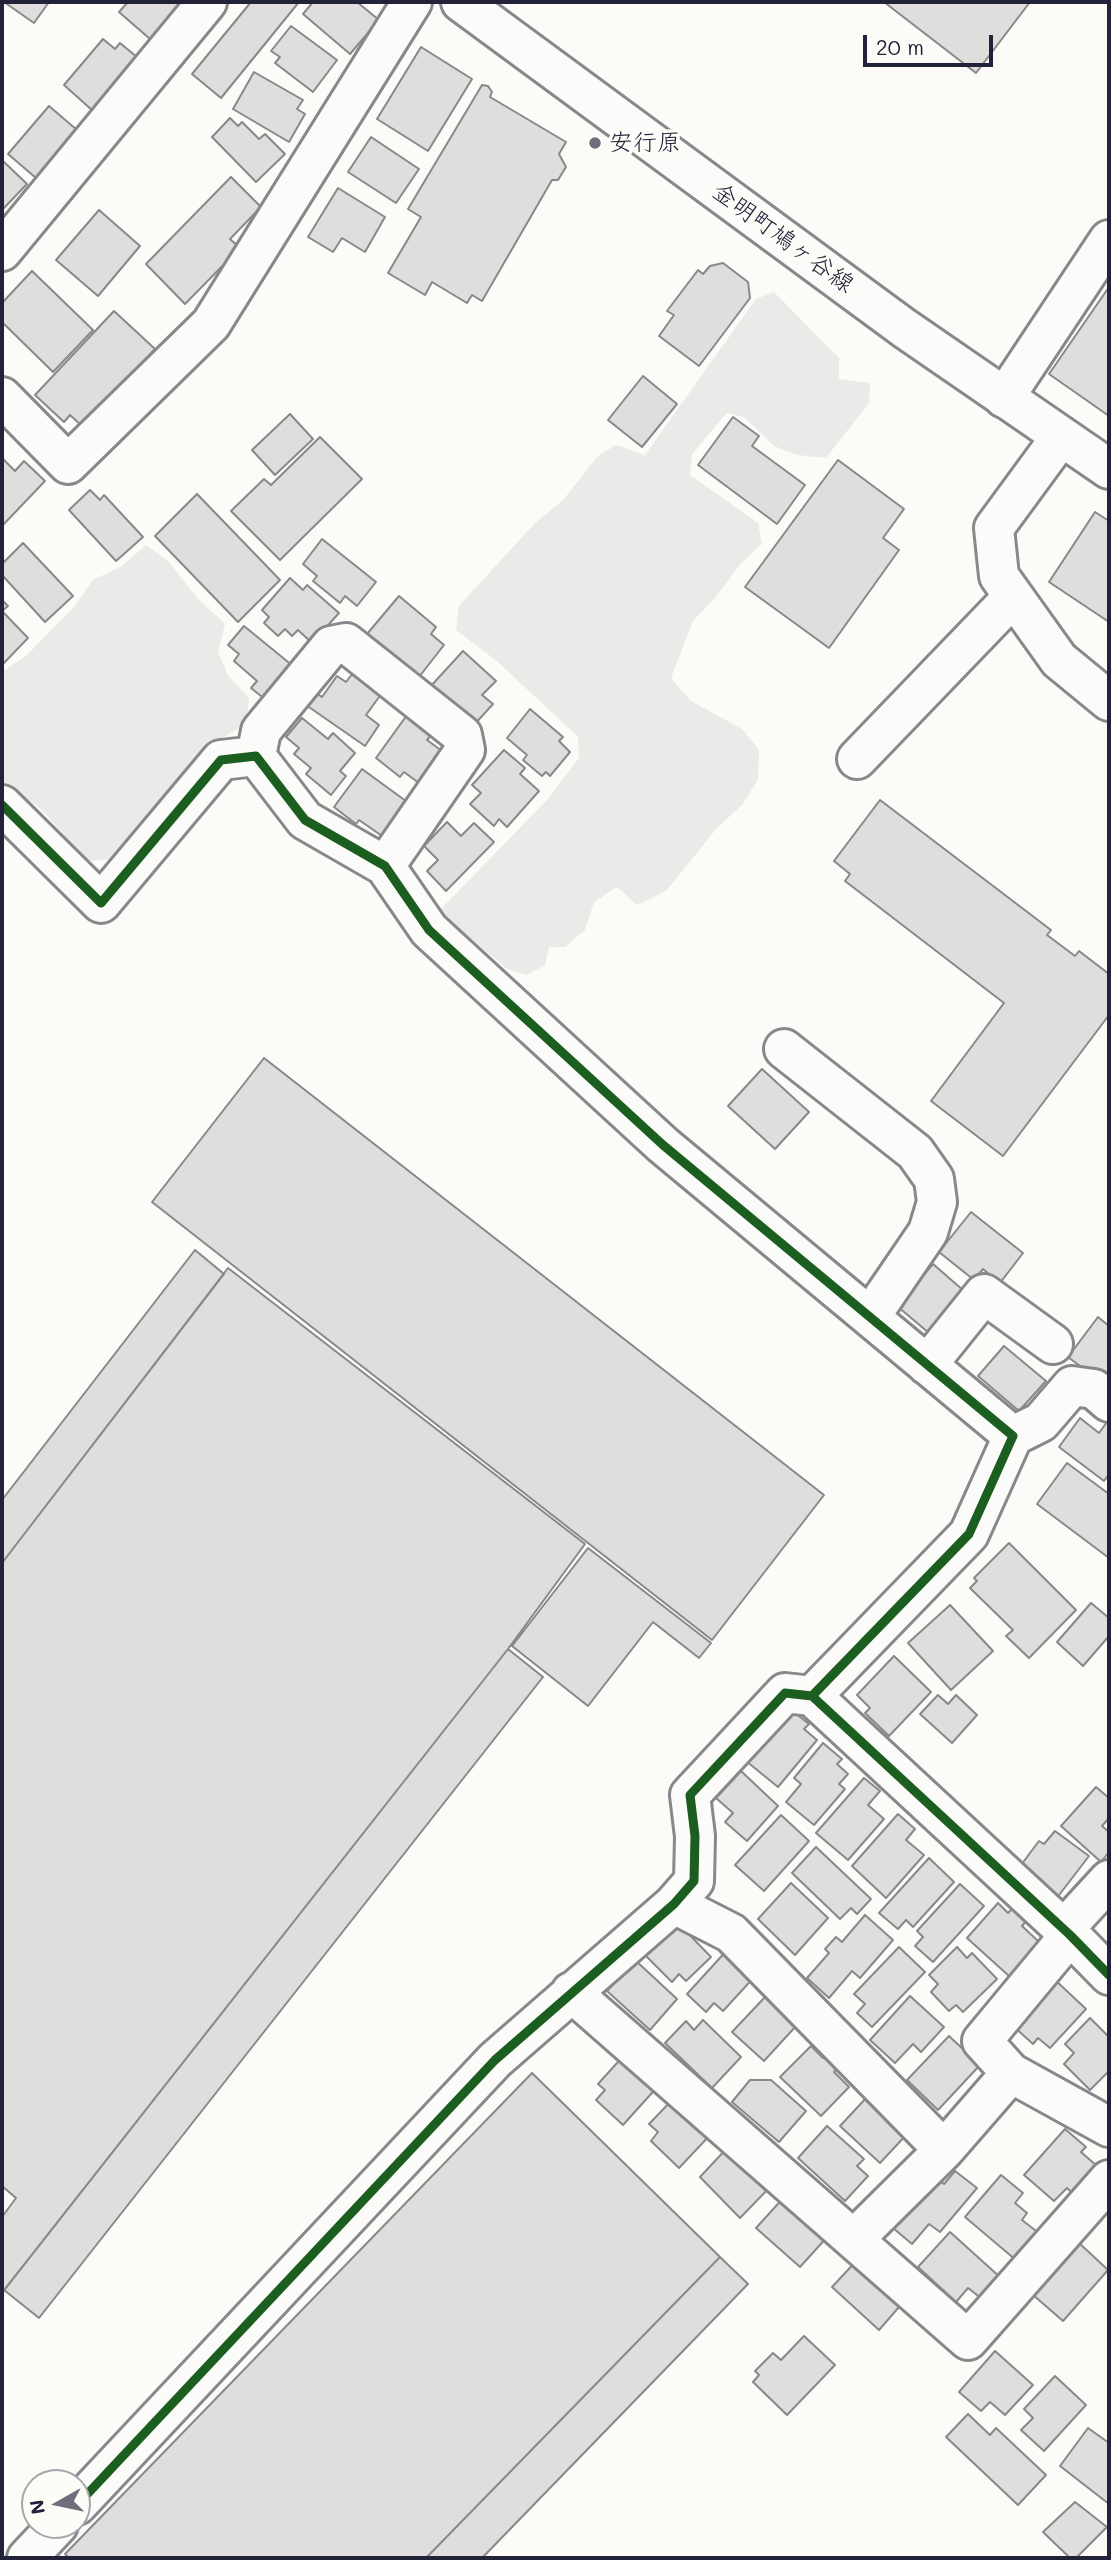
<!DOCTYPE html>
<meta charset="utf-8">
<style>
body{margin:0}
#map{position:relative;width:1111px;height:2560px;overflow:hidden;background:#fcfbf8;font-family:Mali,sans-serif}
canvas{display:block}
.frame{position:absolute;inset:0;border:4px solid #22223b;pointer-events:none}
.north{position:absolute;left:21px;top:2469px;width:70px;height:70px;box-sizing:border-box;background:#fdfcf7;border:2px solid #a5a5ac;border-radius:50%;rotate:261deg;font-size:19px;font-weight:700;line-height:28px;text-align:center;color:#22223b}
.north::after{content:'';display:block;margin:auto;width:24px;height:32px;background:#6e6e7d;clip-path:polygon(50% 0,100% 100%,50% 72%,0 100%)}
.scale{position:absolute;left:863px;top:35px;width:130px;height:32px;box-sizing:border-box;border:4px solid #22223b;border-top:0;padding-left:9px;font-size:21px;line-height:24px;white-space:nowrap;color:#22223b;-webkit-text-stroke:5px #fdfcf7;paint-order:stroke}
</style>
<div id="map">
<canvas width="1111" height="2560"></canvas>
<div class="frame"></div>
<div class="north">N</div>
<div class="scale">20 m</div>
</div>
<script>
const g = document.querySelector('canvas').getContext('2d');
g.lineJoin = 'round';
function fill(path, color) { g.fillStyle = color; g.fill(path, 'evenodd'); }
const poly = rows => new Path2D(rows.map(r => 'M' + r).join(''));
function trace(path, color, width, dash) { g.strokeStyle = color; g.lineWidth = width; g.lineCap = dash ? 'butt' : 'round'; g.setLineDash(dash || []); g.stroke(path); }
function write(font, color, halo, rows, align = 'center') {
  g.font = font + ' Mali,"Klee One",sans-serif'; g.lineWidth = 7; g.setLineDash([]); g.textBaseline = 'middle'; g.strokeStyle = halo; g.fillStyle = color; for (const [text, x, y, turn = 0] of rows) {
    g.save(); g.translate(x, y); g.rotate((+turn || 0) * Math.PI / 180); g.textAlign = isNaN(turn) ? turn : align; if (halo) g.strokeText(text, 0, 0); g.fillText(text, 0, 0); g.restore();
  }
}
fill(poly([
 [774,292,839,358,839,379,870,383,869,403,826,458,797,455,774,446,744,417,727,413,692,454,690,475,758,523,762,544,741,563,715,598,693,621,671,678,691,701,742,729,759,750,758,779,743,804,717,828,666,891,637,905,617,887,594,902,585,930,565,947,549,947,545,965,527,975,507,969,439,911,546,801,579,758,578,737,498,662,456,630,459,606,535,523,563,500,598,456,616,445,645,455,756,299],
 [146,545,168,561,197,598,225,624,218,652,228,675,249,698,246,724,215,742,171,787,111,859,87,861,42,810,2,781,2,672,27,655,72,609,93,580,122,566]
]), '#ebeae8');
const building = poly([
 [4,2,49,2,34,23,4,2],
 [128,2,182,2,150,39,119,12,128,2],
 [251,2,299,2,221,98,192,74,251,2],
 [313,2,357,2,379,20,350,54,303,14,313,2],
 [884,2,1030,2,976,73,884,2],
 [291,26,337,60,313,92,275,63,280,57,271,51,291,26],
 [103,39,115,49,120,43,138,58,93,111,64,85,103,39],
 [421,47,472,79,428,151,377,119,421,47],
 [254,72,303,100,297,109,305,114,289,142,233,109,254,72],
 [482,85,488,86,492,92,490,97,566,142,559,154,566,167,558,180,552,180,482,301,472,295,467,303,432,282,425,295,388,273,421,217,408,209,482,85],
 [49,106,77,130,36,178,8,154,49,106],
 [230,118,238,126,242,122,259,139,265,134,285,154,256,182,212,137,230,118],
 [371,137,419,169,396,203,348,172,371,137],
 [2,160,27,184,2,210,2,160],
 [231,177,261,207,230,239,240,248,185,304,146,264,231,177],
 [338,188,385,217,365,252,342,238,333,252,308,237,338,188],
 [99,210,140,246,98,296,56,260,99,210],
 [723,263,748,282,750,298,699,366,659,336,674,315,667,311,698,270,703,274,710,266,723,263],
 [32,271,93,330,53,372,2,322,2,303,32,271],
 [1109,287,1109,416,1049,374,1109,287],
 [114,311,155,349,83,427,70,415,64,422,35,395,114,311],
 [643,376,677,404,642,447,608,420,643,376],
 [290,414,313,439,275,475,252,450,290,414],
 [733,417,759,436,752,446,805,485,777,524,698,465,733,417],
 [320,437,362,479,280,560,231,511,264,479,271,485,320,437],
 [3,459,15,471,24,461,45,481,2,526,3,459],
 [838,460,904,509,883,538,899,550,829,648,745,587,838,460],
 [90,490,100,500,104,495,143,537,116,561,69,510,90,490],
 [197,494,280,580,238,622,155,536,197,494],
 [1095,512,1109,521,1109,622,1049,582,1095,512],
 [322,539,376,582,357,606,345,596,340,603,313,581,317,576,303,564,322,539],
 [23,543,73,596,45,622,2,575,2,564,23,543],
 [290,578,303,590,307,585,339,613,312,643,298,630,292,636,285,629,278,636,264,623,269,617,262,610,290,578],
 [399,596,436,627,431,634,444,645,419,677,367,634,399,596],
 [2,600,8,606,2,611,28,638,2,665,2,600],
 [244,626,299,671,271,704,251,688,257,681,234,661,239,654,228,645,244,626],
 [463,651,496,681,482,695,493,704,473,726,430,687,463,651],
 [353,673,382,693,366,715,379,725,365,746,306,705,315,692,322,697,337,676,346,682,353,673],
 [530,709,563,737,559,741,570,752,550,776,546,772,542,776,523,760,527,755,507,738,530,709],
 [407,715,432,734,427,740,446,754,423,786,404,772,400,777,376,758,407,715],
 [302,718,328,739,333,733,355,753,340,771,346,776,331,795,306,774,311,768,294,754,299,748,286,737,302,718],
 [504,750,525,768,520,774,539,791,507,827,499,819,494,826,470,804,481,793,472,785,504,750],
 [362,769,410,804,385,838,359,820,356,824,334,807,362,769],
 [880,800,1051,930,1047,935,1075,956,1079,951,1109,974,1109,1015,1003,1156,931,1101,1004,1003,845,881,850,874,834,861,880,800],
 [447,822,461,836,474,823,494,842,446,891,427,871,438,860,424,846,447,822],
 [264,1058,824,1495,712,1640,152,1202,264,1058],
 [762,1069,809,1112,775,1149,728,1106,762,1069],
 [971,1212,1023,1253,1000,1283,983,1269,974,1280,939,1252,971,1212],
 [195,1250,224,1274,2,1563,2,1500,195,1250],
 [933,1264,964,1291,929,1333,897,1306,933,1264],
 [228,1268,585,1544,508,1649,2,2293,2,2217,16,2198,2,2186,2,1563,228,1268],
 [1098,1317,1109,1326,1109,1388,1068,1357,1098,1317],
 [1004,1346,1046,1381,1019,1411,978,1376,1004,1346],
 [1080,1418,1099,1433,1107,1422,1109,1424,1109,1474,1104,1481,1059,1447,1080,1418],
 [1067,1463,1109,1494,1109,1558,1037,1504,1067,1463],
 [1009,1543,1076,1610,1029,1658,1006,1636,1013,1630,970,1588,977,1581,974,1578,1009,1543],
 [588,1548,711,1643,699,1658,653,1622,588,1706,512,1646,588,1548],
 [1091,1603,1109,1618,1109,1636,1083,1666,1057,1642,1091,1603],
 [950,1605,993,1651,951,1690,908,1643,950,1605],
 [508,1649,543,1677,39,2318,4,2290,508,1649],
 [894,1656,931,1692,889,1736,865,1713,870,1708,857,1695,894,1656],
 [938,1695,948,1704,956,1695,977,1715,952,1743,920,1714,938,1695],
 [790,1709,809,1724,804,1729,817,1740,778,1787,746,1761,790,1709],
 [823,1743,842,1759,837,1764,848,1774,839,1784,845,1789,814,1825,786,1802,801,1784,794,1778,823,1743],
 [741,1771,778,1806,747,1841,725,1822,733,1813,716,1798,741,1771],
 [864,1778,880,1791,868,1805,884,1819,848,1860,816,1833,864,1778],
 [1096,1787,1109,1798,1109,1818,1102,1826,1109,1832,1109,1852,1101,1862,1061,1826,1096,1787],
 [898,1814,915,1829,906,1840,924,1855,886,1898,852,1866,898,1814],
 [781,1815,809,1841,764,1891,735,1865,781,1815],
 [1055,1831,1089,1856,1056,1899,1018,1869,1039,1841,1044,1844,1055,1831],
 [816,1847,871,1899,857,1914,851,1908,840,1919,792,1873,816,1847],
 [929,1858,954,1882,913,1927,906,1920,898,1929,879,1913,929,1858],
 [791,1883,828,1918,795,1955,758,1919,791,1883],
 [960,1884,984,1906,933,1962,915,1946,923,1937,917,1931,960,1884],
 [998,1903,1008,1913,1013,1908,1027,1920,1022,1926,1039,1942,1009,1976,967,1938,998,1903],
 [865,1915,893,1940,860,1978,852,1971,829,1998,807,1978,829,1953,825,1949,836,1937,842,1942,865,1915],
 [678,1923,711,1957,686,1981,679,1974,672,1982,645,1955,678,1923],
 [899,1947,925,1972,872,2027,857,2013,865,2004,854,1994,899,1947],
 [957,1947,967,1958,972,1953,997,1979,963,2012,956,2005,949,2011,931,1992,938,1984,929,1975,957,1947],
 [729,1948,757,1974,723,2011,714,2003,706,2012,687,1994,729,1948],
 [635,1960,677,1999,650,2030,607,1991,635,1960],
 [1054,1979,1086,2009,1050,2048,1038,2038,1033,2044,1011,2024,1054,1979],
 [766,1996,797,2025,764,2061,732,2032,766,1996],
 [910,1996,944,2027,921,2052,913,2044,895,2063,870,2040,910,1996],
 [1090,2018,1109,2037,1109,2071,1090,2090,1064,2064,1074,2053,1065,2044,1090,2018],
 [703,2020,741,2057,712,2088,665,2043,686,2021,694,2030,703,2020],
 [949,2036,980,2065,938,2110,907,2080,949,2036],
 [811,2046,823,2058,827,2054,839,2066,834,2072,849,2087,821,2116,780,2077,811,2046],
 [626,2053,660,2084,623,2125,596,2100,605,2090,598,2084,626,2053],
 [532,2073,720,2257,426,2558,69,2558,65,2554,532,2073],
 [750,2080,771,2080,806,2111,779,2142,732,2102,750,2080],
 [868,2096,908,2133,880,2163,840,2126,868,2096],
 [674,2098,712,2133,679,2168,651,2141,658,2132,649,2124,674,2098],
 [827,2126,864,2159,857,2166,868,2176,845,2201,798,2158,827,2126],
 [1065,2129,1086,2147,1081,2152,1098,2167,1074,2195,1067,2188,1054,2201,1024,2175,1065,2129],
 [729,2146,770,2187,740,2218,700,2177,729,2146],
 [955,2171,977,2188,940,2232,929,2224,912,2244,893,2228,935,2177,944,2184,955,2171],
 [1001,2175,1023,2193,1015,2203,1027,2213,1022,2220,1040,2234,1017,2261,965,2217,1001,2175],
 [786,2195,829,2235,800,2267,756,2228,786,2195],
 [950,2232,1001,2278,982,2299,968,2288,956,2302,918,2267,950,2232],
 [1078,2242,1108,2270,1063,2321,1032,2294,1078,2242],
 [720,2257,748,2284,482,2558,426,2558,720,2257],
 [860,2257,906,2299,879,2330,832,2287,860,2257],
 [804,2336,835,2365,787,2415,753,2382,759,2375,755,2371,773,2353,781,2360,804,2336],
 [995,2351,1033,2385,1005,2415,990,2402,981,2411,959,2392,995,2351],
 [1055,2376,1086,2405,1044,2451,1021,2430,1033,2418,1024,2409,1055,2376],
 [968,2414,990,2435,996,2428,1046,2475,1018,2505,946,2437,968,2414],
 [1088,2428,1109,2443,1109,2504,1060,2466,1088,2428],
 [1075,2502,1107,2527,1076,2558,1070,2558,1043,2532,1075,2502]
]);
fill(building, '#dfdedd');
trace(building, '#88888c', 2);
const minor = poly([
 [2,251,207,2],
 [2,397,68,464,211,324,412,2],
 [1004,398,1109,240],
 [1060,438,994,528,999,576,1059,660,1109,701],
 [256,756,261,731,331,646,346,643,462,735,465,750,385,866],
 [857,759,1012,598],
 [2,805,101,903,221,760,256,756,305,820,385,866,429,930,663,1145,1013,1436,969,1534,812,1696],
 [784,1049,915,1152,934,1179,937,1202,928,1232,870,1317],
 [927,1365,984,1294,1053,1344],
 [1013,1436,1041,1422,1072,1386,1094,1389,1109,1402],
 [674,1904,731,1933,944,2150],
 [1064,1929,1109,1880],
 [571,1992,968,2340,1109,2180],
 [1011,2073,1109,2127],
 [854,2239,944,2150,1011,2073,982,2041,1070,1935],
 [77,2505,495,2060,674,1904,694,1881,695,1836,690,1795,785,1693,812,1696,1070,1935,1109,1975],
 [27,2558,58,2525]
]);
const major = poly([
 [461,2,904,328,1109,469]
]);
trace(minor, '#88888c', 44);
trace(major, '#88888c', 44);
trace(minor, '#fbfbf9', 38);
trace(major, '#fbfbf9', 38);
trace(poly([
 [2,805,101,903,221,760,256,756,305,820,385,866,429,930,663,1145,1013,1436,969,1534,812,1696],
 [77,2505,495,2060,674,1904,694,1881,695,1836,690,1795,785,1693,812,1696,1070,1935,1109,1975]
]), '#1b5e20', 9);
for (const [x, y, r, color] of [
 [595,143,7,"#6e6e7d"]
]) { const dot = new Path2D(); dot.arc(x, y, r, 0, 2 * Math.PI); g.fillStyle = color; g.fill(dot); trace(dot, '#fdfcf7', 2.5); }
write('24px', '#22223b', '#fdfcf7', [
 ["安行原",609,143]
], 'left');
write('24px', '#22223b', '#fdfcf7', [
 ["金明町鳩ヶ谷線",783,238,36]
]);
</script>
